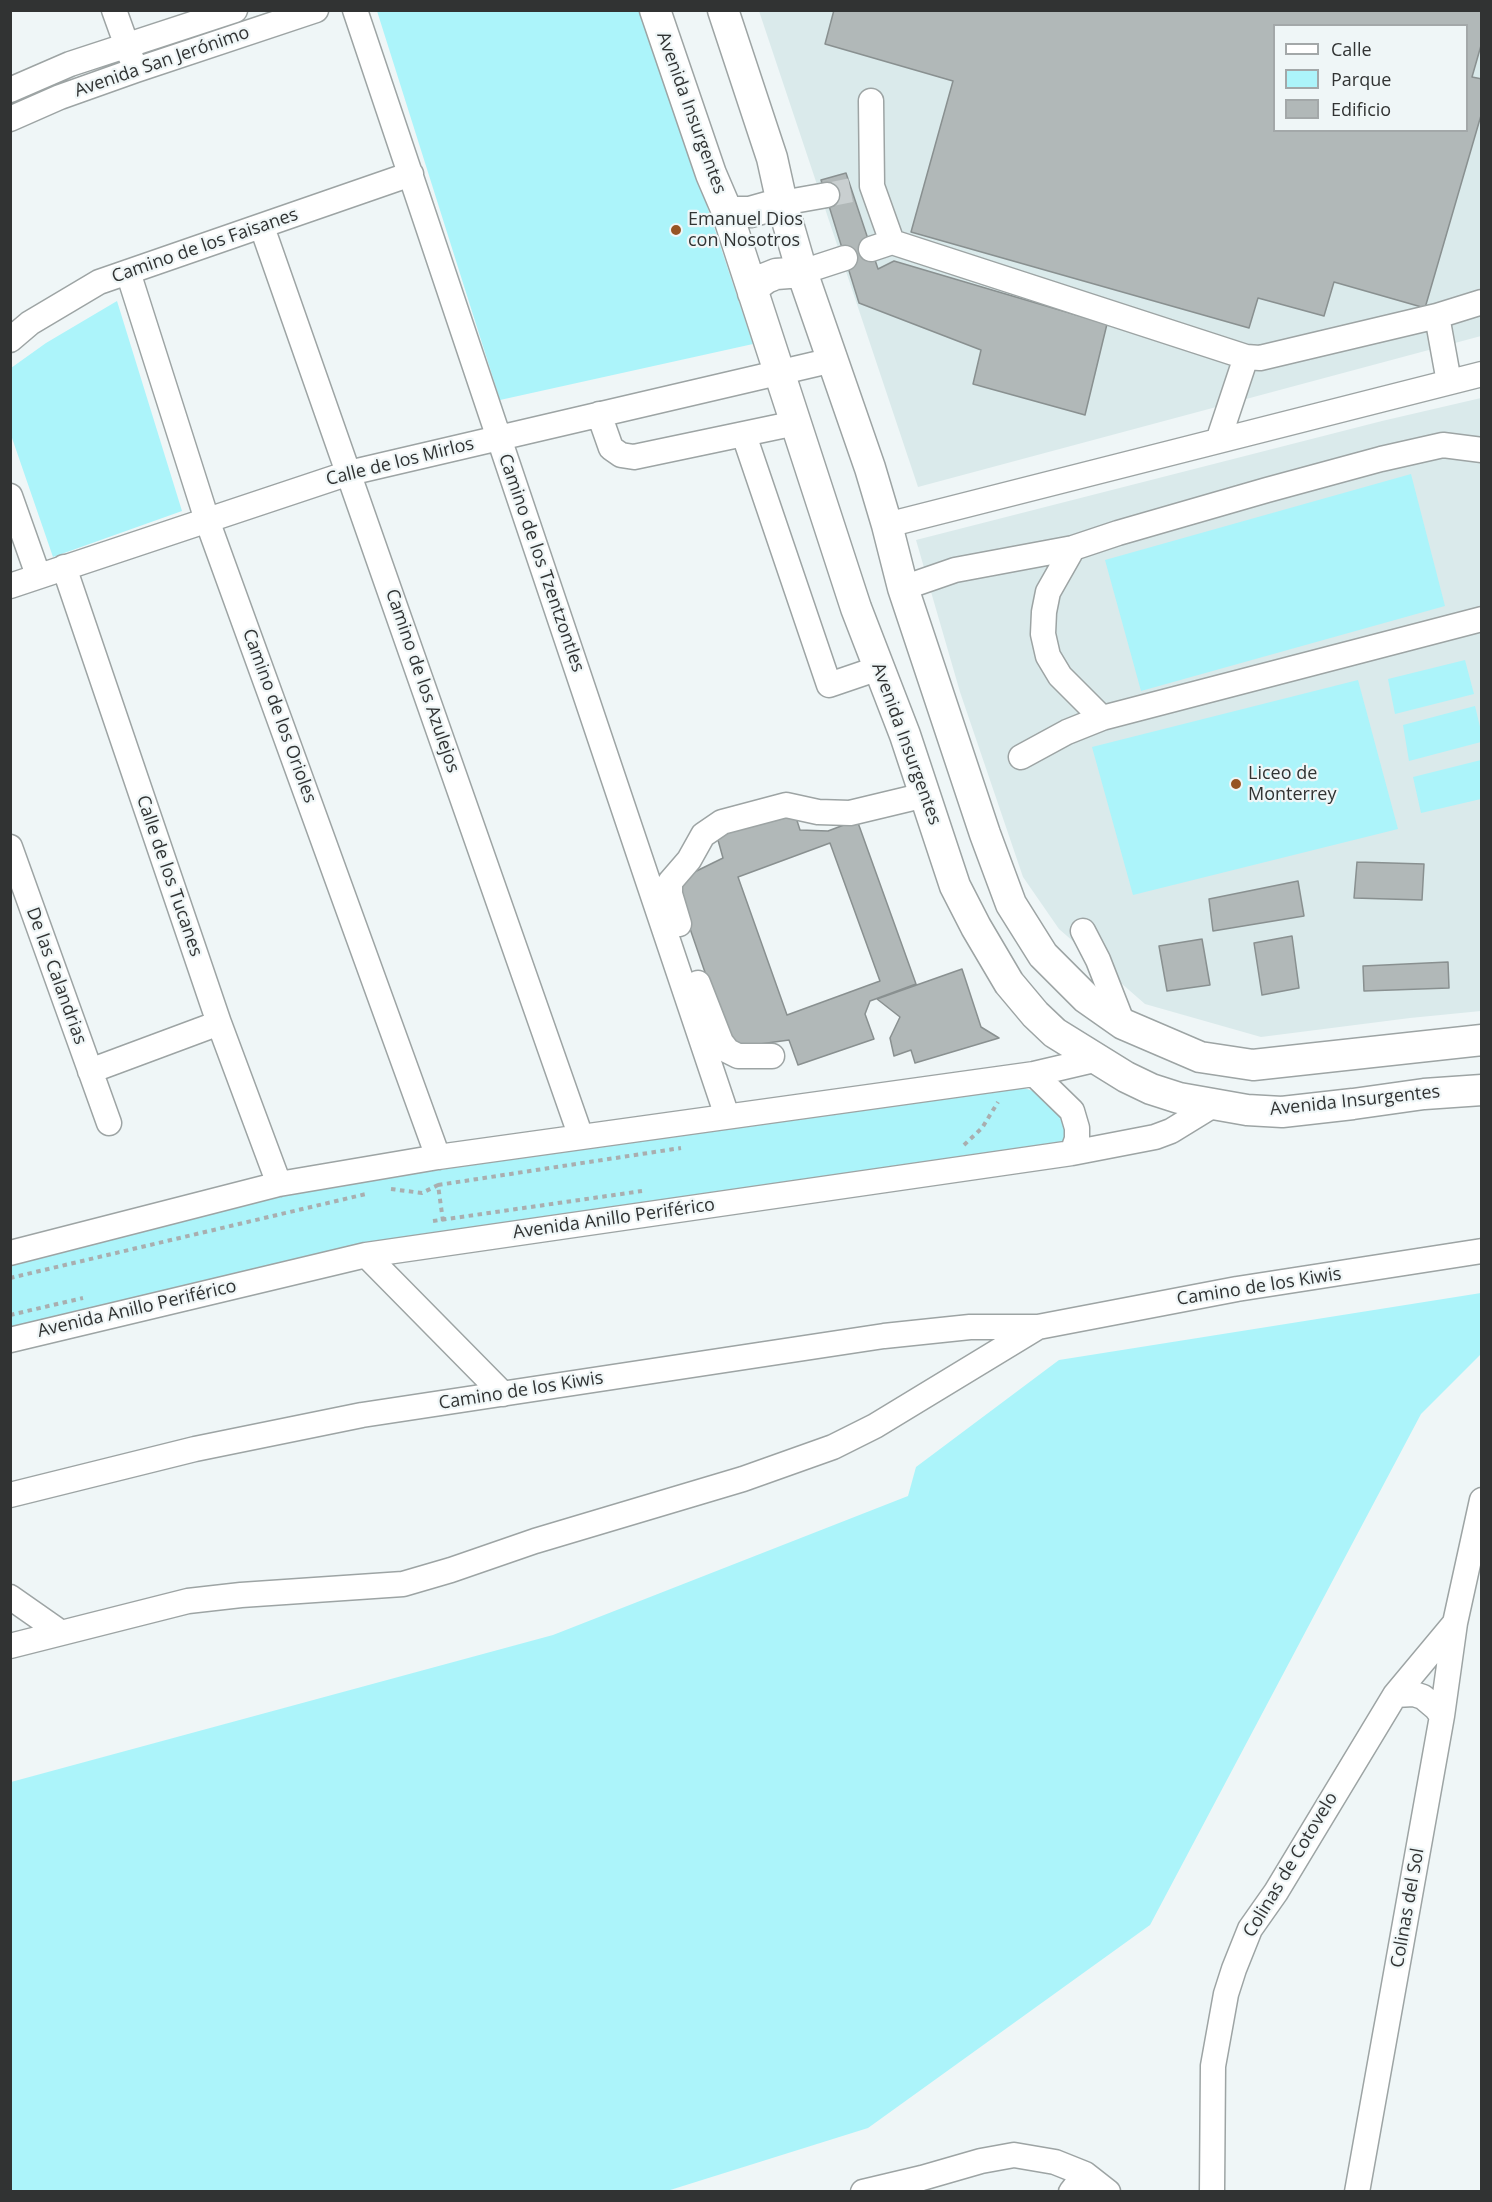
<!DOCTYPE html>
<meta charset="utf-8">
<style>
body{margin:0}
#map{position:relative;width:1492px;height:2202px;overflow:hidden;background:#eff6f7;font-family:"Open Sans",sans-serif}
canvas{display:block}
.frame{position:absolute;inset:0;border:12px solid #313333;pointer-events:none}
.legend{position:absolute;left:1273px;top:24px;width:195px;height:108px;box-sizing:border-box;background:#eff6f7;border:2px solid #a3a8a9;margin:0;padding:8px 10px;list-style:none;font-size:18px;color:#313333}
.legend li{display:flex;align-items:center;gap:12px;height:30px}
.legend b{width:30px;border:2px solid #a3a8a9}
</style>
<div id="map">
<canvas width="1492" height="2202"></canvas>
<div class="frame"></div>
<ul class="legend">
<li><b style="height:8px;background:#fff"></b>Calle</li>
<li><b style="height:16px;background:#acf4fa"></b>Parque</li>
<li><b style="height:16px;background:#b1b8b8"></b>Edificio</li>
</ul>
</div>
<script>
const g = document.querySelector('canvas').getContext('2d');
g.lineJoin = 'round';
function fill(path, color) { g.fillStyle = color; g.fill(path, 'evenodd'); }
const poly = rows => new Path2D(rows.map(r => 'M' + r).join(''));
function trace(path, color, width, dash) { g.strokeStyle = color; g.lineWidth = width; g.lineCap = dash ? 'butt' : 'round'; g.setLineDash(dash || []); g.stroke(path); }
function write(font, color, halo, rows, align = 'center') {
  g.font = font + ' "Open Sans",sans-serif'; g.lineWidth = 4.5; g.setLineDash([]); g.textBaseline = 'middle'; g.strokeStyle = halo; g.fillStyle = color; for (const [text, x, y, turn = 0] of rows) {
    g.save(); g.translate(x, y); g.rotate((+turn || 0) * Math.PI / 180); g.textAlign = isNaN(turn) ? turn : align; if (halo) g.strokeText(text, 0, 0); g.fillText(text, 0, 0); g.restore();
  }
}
fill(poly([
 [759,11,1481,11,1481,336,918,487],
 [1274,26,1466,26,1466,130,1274,130],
 [1481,398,1481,1011,1410,1018,1261,1037,1145,1004,1059,929,1023,877,960,692,916,540,1382,421]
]), '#daeaeb');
fill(poly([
 [377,11,642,11,753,344,500,400],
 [117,301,182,511,53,557,11,435,11,368,46,343],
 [1411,474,1445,606,1141,691,1105,560],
 [1465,660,1474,694,1395,714,1388,679],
 [1358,680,1398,829,1133,895,1092,747],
 [1475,706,1481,731,1481,742,1409,761,1403,725],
 [1481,760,1481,799,1421,813,1413,777],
 [1021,1087,1036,1092,1069,1121,1065,1146,968,1160,11,1329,10,1262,269,1199,341,1185,584,1148],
 [1481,1293,1481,1354,1421,1414,1150,1925,868,2128,667,2191,11,2191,11,1782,553,1635,908,1496,916,1467,1059,1360]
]), '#acf4fa');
const building = poly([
 [834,10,1482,10,1482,42,1472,77,1482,79,1482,112,1425,308,1334,282,1324,316,1258,298,1249,328,911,232,953,81,825,44,834,10],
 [1274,26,1466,26,1466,130,1274,130,1274,26],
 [846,173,878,269,894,261,1107,324,1085,415,973,384,981,350,859,303,821,180,846,173],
 [793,808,800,830,828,831,857,820,916,984,870,1001,865,1014,874,1039,798,1065,789,1040,731,1048,674,882,723,858,716,833,793,808],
 [830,843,880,981,787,1015,738,877,830,843],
 [1357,862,1424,864,1422,900,1354,898,1357,862],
 [1298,881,1304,916,1213,931,1209,899,1298,881],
 [1292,936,1299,988,1262,995,1254,943,1292,936],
 [1202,939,1210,985,1167,991,1159,946,1202,939],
 [1448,962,1449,988,1364,991,1363,966,1448,962],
 [962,969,981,1027,999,1038,915,1063,911,1050,894,1056,890,1038,900,1017,877,999,962,969]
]);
fill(building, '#b1b8b8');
trace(building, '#899090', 1.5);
trace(poly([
 [827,195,852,190]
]), '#c9cfd0', 24, [24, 12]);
const minor = poly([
 [114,10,132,60],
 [355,10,727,1116],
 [10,90,70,64,235,10],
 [871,101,872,186,892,242,1246,357,1260,358,1437,316,1449,382],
 [10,119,60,97,136,70,316,10],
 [782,203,827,195],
 [262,227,581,1137],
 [871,249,892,242],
 [128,272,207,520,438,1157],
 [802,272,845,258],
 [1437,316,1482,302],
 [10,340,30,323,99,282,411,174],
 [599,414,611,448,621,455,634,457,796,423],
 [744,435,829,685,879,668],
 [1218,441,1246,357],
 [10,496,38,575],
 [887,525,1482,374],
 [1073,548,1048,592,1044,612,1043,634,1048,656,1060,676,1102,718],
 [64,567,219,1023,279,1184],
 [10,586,349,473,833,360],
 [903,588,955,570,1073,548,1118,533,1267,490,1381,459,1443,445,1482,450],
 [1021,757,1067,732,1102,718,1482,619],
 [10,847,109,1123],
 [679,924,670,894,670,882,689,860,703,835,722,822,786,805,818,812,850,813,925,795],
 [1083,931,1098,960,1123,1024],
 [698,983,721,1042,728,1051,738,1056,772,1056],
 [90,1071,219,1023],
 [1034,1074,1072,1111,1077,1128,1077,1139,1072,1153],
 [10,1253,279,1184,438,1157,1034,1074,1098,1059],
 [366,1255,503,1394],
 [10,1340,366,1255,1072,1153,1155,1137,1171,1131,1215,1104],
 [10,1495,195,1449,362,1415,884,1336,970,1327,1038,1327,1237,1289,1482,1251],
 [10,1597,60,1632],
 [10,1646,188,1601,241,1595,403,1584,451,1570,535,1541,743,1479,833,1447,875,1426,1038,1327],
 [1395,1695,1414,1694,1423,1697,1436,1708,1442,1716],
 [863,2192,922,2178,981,2161,1014,2155,1055,2162,1085,2174,1108,2192],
 [1071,2192,1085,2174],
 [1212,2192,1213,2066,1226,1994,1234,1969,1250,1929,1276,1892,1395,1695,1455,1623],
 [1357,2192,1442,1716,1455,1623,1482,1500]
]);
const major = poly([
 [655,10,711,174,726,209,856,608,905,735,955,886,976,927,1009,983,1035,1014,1055,1033,1126,1077,1151,1089,1179,1098,1247,1110,1282,1112,1353,1104,1424,1094,1482,1090],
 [723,10,772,158,782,203,802,272,870,468,887,525,903,588,985,834,1011,904,1043,955,1086,998,1123,1024,1200,1057,1253,1065,1482,1040],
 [726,209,734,212,750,212,782,203],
 [753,293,758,284,766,278,776,274,802,272]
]);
trace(minor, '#9da4a4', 27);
trace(major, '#9da4a4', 33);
trace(poly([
 [964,1145,982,1128,998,1102],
 [438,1185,681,1148],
 [391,1189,422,1193,438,1185,443,1221],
 [433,1221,642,1191],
 [10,1278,366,1194],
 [10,1315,83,1298]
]), '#a9aeaf', 4, [4.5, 4.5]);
trace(minor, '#fff', 24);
trace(major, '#fff', 30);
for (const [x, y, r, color] of [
 [676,230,6,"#975424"],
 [1236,784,6,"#975424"]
]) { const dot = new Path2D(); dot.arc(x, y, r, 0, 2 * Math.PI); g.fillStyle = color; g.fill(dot); trace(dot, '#eff6f7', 2); }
write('18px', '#313333', '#eff6f7', [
 ["Avenida San Jerónimo",162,62,-19],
 ["Avenida Insurgentes",691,113,70],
 ["Camino de los Faisanes",205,246,-19],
 ["Calle de los Mirlos",400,462,-14],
 ["Camino de los Tzentzontles",541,563,71],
 ["Camino de los Azulejos",422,681,71],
 ["Camino de los Orioles",279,716,70],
 ["Avenida Insurgentes",906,744,70],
 ["Calle de los Tucanes",169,876,71],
 ["De las Calandrias",56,976,70],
 ["Avenida Insurgentes",1355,1101,-6],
 ["Avenida Anillo Periférico",614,1219,-8],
 ["Camino de los Kiwis",1259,1287,-9],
 ["Avenida Anillo Periférico",137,1309,-13],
 ["Camino de los Kiwis",521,1391,-9],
 ["Colinas de Cotovelo",1291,1865,-59],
 ["Colinas del Sol",1408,1908,-80]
]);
write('18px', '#313333', '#eff6f7', [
 ["Emanuel Dios",688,220],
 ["con Nosotros",688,241],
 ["Liceo de",1248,774],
 ["Monterrey",1248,795]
], 'left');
</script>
